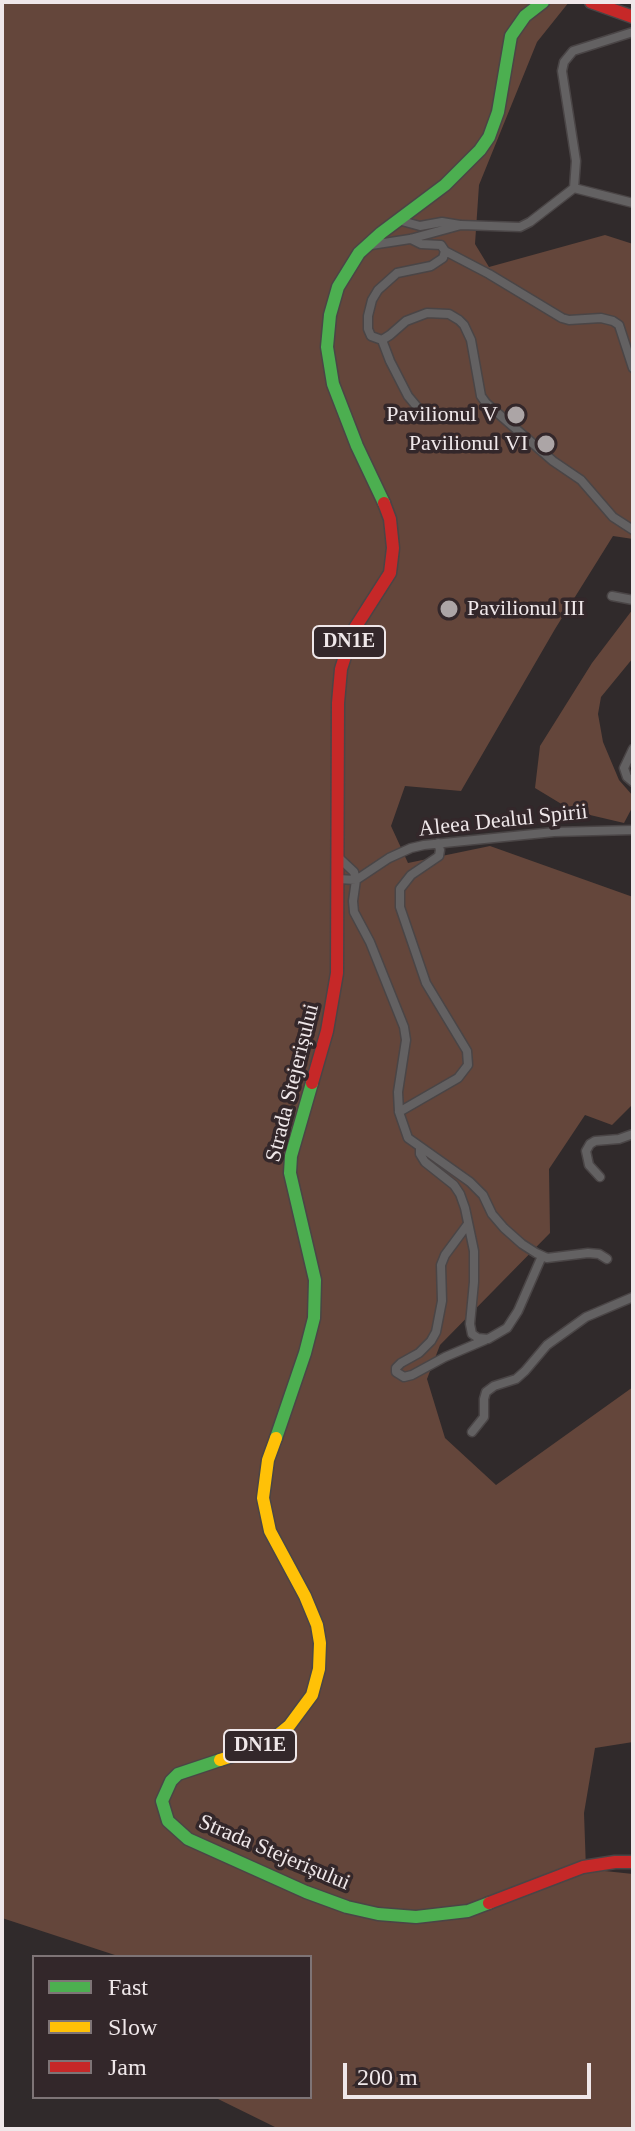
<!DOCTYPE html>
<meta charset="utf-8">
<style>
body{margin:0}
#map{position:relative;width:635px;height:2131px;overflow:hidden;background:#302a2b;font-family:"Times New Roman",serif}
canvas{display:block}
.frame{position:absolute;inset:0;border:4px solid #efe7e9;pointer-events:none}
.legend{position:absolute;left:32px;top:1955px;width:280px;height:144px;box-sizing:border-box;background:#33272a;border:2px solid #7e7476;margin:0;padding:10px 14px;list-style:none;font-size:24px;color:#efe7e9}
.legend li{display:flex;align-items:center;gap:16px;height:40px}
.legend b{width:40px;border:2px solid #7e7476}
.scale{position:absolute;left:343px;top:2063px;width:248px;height:36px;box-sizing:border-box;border:4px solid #efe7e9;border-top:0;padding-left:10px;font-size:24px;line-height:28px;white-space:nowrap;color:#efe7e9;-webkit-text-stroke:6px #33272a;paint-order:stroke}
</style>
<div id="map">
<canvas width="635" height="2131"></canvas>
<div class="frame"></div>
<ul class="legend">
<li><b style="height:10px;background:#4caf50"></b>Fast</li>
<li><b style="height:10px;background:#ffc107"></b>Slow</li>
<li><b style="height:10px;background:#c62828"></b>Jam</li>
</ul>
<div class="scale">200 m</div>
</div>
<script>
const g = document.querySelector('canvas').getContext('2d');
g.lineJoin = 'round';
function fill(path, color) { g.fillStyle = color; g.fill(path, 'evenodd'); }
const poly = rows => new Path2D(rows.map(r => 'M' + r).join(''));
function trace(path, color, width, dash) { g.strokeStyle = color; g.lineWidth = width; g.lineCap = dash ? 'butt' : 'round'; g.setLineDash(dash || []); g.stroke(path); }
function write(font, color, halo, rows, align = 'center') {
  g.font = font + ' "Times New Roman",serif'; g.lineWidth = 7; g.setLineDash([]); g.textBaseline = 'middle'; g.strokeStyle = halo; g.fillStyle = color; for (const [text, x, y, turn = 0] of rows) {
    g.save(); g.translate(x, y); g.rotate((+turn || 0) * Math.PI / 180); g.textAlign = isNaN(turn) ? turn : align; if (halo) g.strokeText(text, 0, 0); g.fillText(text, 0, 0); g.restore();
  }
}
fill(poly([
 [2,2,569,2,537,42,479,185,475,244,489,267,605,235,633,244,633,539,613,536,555,629,461,791,405,786,391,826,408,863,490,846,633,897,633,1104,612,1125,585,1115,549,1169,550,1233,440,1345,427,1379,445,1438,496,1485,633,1387,633,1742,595,1748,584,1813,586,1869,633,1874,633,2129,279,2129,214,2097,310,2097,310,1957,121,1957,2,1918],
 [633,609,633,658,601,697,598,714,603,742,619,780,633,796,633,806,624,823,573,811,535,788,540,746,592,663]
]), '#64463b');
const street = poly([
 [574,188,576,161,562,71,564,62,573,51,633,32],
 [398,220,420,226,442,222,460,225],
 [411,239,421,244,441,245,445,251,489,274,562,318,569,320,601,318,613,321,619,325,633,368],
 [371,245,410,239,461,225,520,227,530,222,574,188,633,203],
 [445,251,443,258,431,266,397,273,378,290,372,300,368,316,368,329,371,336,382,340,390,335,406,321,427,313,449,314,459,320,464,325,471,340,481,396,486,403,553,461,581,480,613,517,633,530],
 [382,340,390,361,408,396,418,408,430,417],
 [612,596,633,600],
 [633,749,624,768,627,777,633,782],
 [338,857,354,872,356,880],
 [338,879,356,880,389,858,411,848,424,845,554,832,633,830],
 [356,880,353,901,354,912,370,942,404,1027,406,1040,398,1092,399,1112,408,1138,470,1182,483,1195,492,1214,504,1228,522,1244,536,1253,547,1258,588,1253,599,1254,607,1259],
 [399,1112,458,1078,468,1065,467,1051,426,983,400,907,400,889,411,875,439,856,440,850,438,843],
 [420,1147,420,1154,425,1162,454,1185,460,1194,465,1208,474,1251,474,1282,470,1324,472,1334,478,1338,488,1339,507,1328,518,1311,542,1256],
 [600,1177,589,1165,586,1151,590,1144,595,1141,619,1139,633,1134],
 [468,1224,445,1255,441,1265,442,1301,436,1332,431,1341,419,1353,401,1363,396,1368,396,1372,404,1377,412,1375,445,1357,485,1340],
 [472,1432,484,1417,484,1399,486,1392,494,1386,516,1379,525,1371,547,1345,586,1317,633,1297]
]);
const fast = poly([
 [384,503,357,446,333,384,327,347,330,315,338,287,359,253,381,233,445,185,480,150,489,137,498,112,511,36,525,16,543,2],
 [276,1438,305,1353,314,1318,315,1280,290,1173,291,1156,312,1083],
 [220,1760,178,1774,171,1781,162,1801,168,1821,188,1839,306,1892,347,1907,378,1914,416,1917,468,1911,489,1903]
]);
const slow = poly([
 [220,1760,251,1750,278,1735,289,1726,312,1695,319,1669,320,1643,317,1625,305,1596,270,1531,263,1498,268,1460,276,1438]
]);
const jam = poly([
 [591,2,633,17],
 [312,1083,327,1031,337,973,338,703,341,669,353,631,390,573,393,548,390,519,384,503],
 [489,1903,583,1867,615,1862,633,1862]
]);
trace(street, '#4a4546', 11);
trace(fast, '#4a4546', 15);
trace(slow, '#4a4546', 15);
trace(jam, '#4a4546', 15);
trace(street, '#636162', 8);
trace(fast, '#4caf50', 12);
trace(slow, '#ffc107', 12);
trace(jam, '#c62828', 12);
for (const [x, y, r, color] of [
 [516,415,10,"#aca5a6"],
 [546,444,10,"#aca5a6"],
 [449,609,10,"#aca5a6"]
]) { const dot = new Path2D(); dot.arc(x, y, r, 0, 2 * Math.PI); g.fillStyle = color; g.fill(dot); trace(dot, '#33272a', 3); }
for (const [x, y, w] of [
 [349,642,72],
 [260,1746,72]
]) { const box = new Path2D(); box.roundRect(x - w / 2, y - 16, w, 32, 6); g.fillStyle = '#33272a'; g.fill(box); trace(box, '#efe7e9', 2); }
write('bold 20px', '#efe7e9', null, [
 ["DN1E",349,642],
 ["DN1E",260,1746]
]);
write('22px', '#efe7e9', '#33272a', [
 ["Pavilionul V",498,415],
 ["Pavilionul VI",528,444],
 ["Pavilionul III",467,609,"left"]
], 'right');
write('22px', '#efe7e9', '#33272a', [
 ["Aleea Dealul Spirii",503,821,-6],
 ["Strada Stejerișului",293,1083,-76],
 ["Strada Stejerișului",274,1853,23]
]);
</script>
